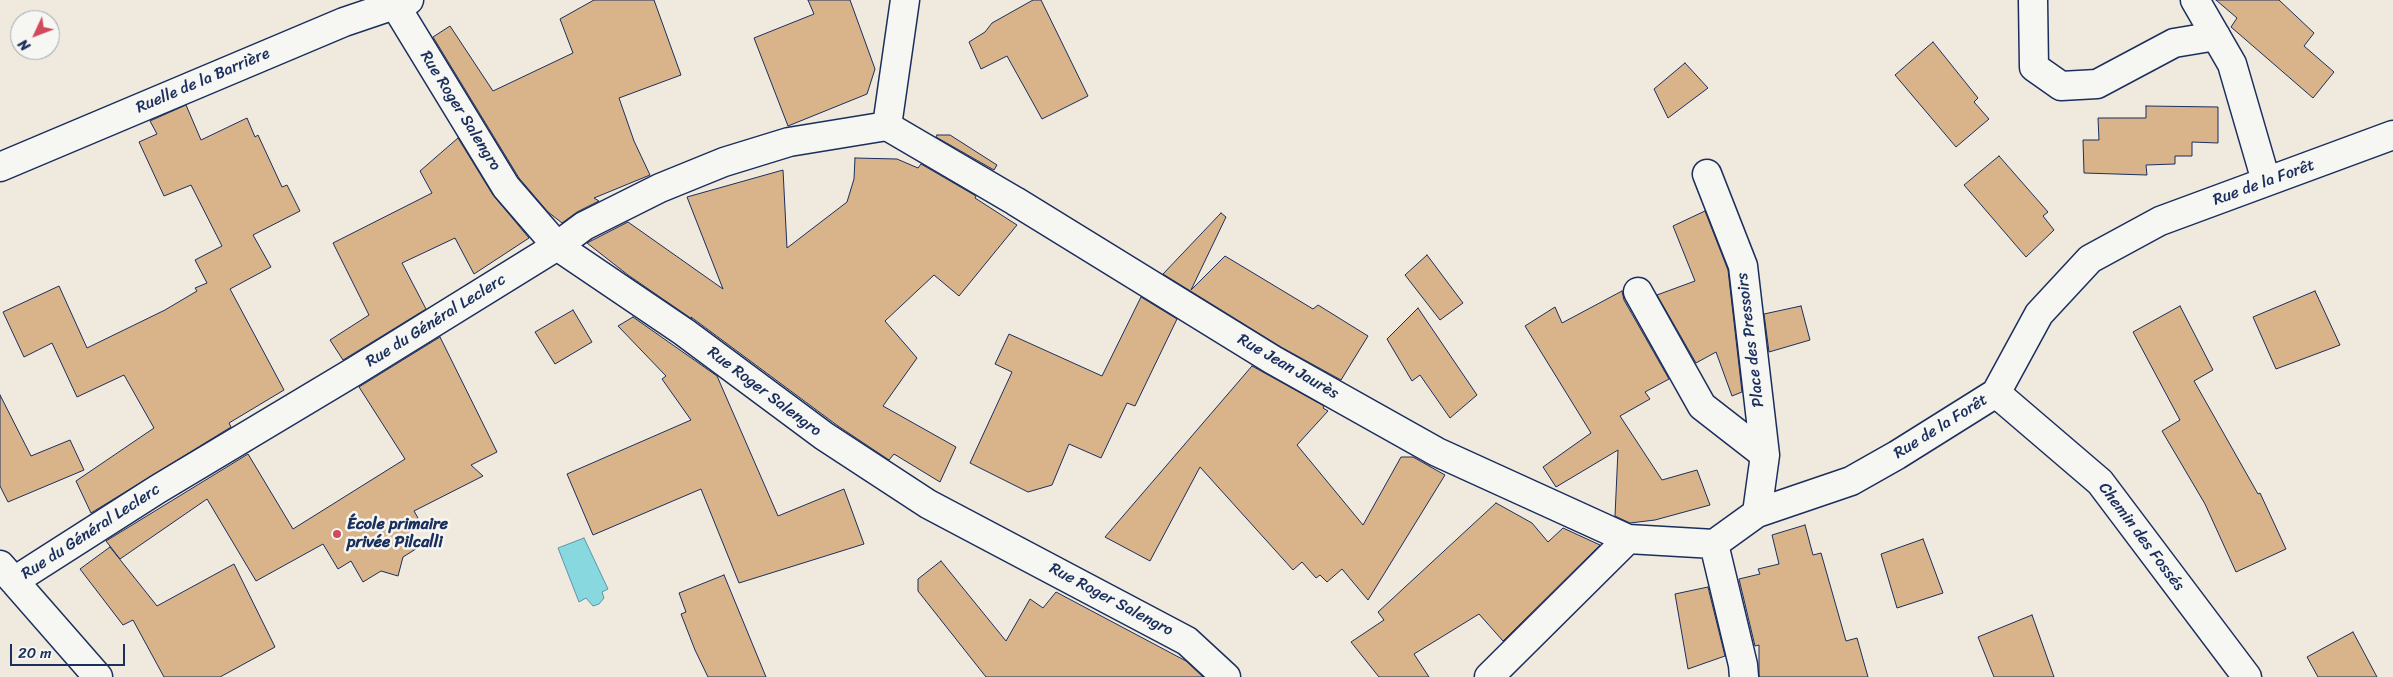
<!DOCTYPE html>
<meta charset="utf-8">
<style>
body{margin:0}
#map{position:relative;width:2393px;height:677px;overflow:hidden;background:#f0e9dd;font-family:Sriracha,sans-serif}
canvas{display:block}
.north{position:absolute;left:10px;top:10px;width:50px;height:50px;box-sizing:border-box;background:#f6f6f2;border:1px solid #9ea6b7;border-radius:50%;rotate:227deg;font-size:14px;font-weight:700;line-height:20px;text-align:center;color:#1b2f5e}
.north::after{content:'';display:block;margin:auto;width:18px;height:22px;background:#d1495b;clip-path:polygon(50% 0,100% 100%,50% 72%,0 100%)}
.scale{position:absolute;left:10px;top:644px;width:115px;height:22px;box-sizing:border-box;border:2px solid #1b2f5e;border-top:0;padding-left:6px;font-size:15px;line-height:18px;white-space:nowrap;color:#1b2f5e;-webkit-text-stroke:4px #f6f6f2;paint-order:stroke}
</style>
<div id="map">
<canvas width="2393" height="677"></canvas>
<div class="north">N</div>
<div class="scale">20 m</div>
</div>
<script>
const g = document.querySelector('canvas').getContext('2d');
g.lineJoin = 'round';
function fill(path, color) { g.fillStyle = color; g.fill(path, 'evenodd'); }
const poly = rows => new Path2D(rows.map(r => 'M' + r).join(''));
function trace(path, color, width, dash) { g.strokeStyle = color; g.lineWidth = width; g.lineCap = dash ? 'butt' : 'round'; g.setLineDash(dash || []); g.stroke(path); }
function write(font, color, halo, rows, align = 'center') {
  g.font = font + ' Sriracha,sans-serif'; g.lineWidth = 5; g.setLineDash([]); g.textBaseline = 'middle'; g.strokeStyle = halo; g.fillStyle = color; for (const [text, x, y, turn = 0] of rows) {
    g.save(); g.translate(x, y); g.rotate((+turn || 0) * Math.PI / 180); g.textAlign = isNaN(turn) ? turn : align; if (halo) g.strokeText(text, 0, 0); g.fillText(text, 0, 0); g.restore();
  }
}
const water = poly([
 [584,538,608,589,602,592,604,598,599,604,593,606,586,598,579,602,558,548,584,538]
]);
fill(water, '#87d8df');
trace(water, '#5c94ab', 1);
const building = poly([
 [594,0,654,0,681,75,619,98,634,141,650,175,594,198,599,201,577,212,562,223,548,212,519,178,433,37,450,26,493,91,573,53,560,19,594,0],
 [808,0,850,0,875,69,867,94,788,126,754,38,814,14,808,0],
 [1033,0,1041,0,1088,96,1042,119,1007,56,981,69,969,42,985,32,992,23,1033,0],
 [2216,0,2279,0,2314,33,2304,46,2334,72,2313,98,2231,27,2237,18,2216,0],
 [1933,42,1978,98,1974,102,1989,119,1956,147,1895,75,1933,42],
 [1685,63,1708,88,1668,118,1654,89,1685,63],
 [186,105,201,140,247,118,255,137,258,135,282,187,287,185,300,211,253,235,271,267,230,289,284,390,229,423,231,427,91,513,76,481,154,428,124,375,77,397,52,343,24,357,3,312,59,286,87,348,165,310,197,291,195,288,207,283,195,260,222,246,191,185,164,196,139,142,157,134,150,121,186,105],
 [2146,106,2218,107,2218,143,2192,142,2192,156,2175,156,2175,164,2146,165,2147,175,2084,173,2083,140,2099,140,2098,118,2146,118,2146,106],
 [937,135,950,135,997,165,994,170,936,137,937,135],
 [458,138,493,195,529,238,474,274,455,238,402,263,426,309,343,360,330,340,369,315,333,243,432,193,420,171,458,138],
 [1999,156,2048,212,2043,216,2054,230,2026,257,1964,185,1999,156],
 [855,158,897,159,918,168,921,164,976,196,975,198,1017,225,959,296,934,275,885,321,917,358,883,406,956,447,940,482,894,454,889,460,838,426,691,317,692,319,628,275,587,243,628,222,723,289,687,197,783,170,787,248,847,202,854,179,855,158],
 [1705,211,1728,270,1742,392,1732,396,1716,352,1696,363,1657,295,1695,281,1673,226,1705,211],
 [1221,213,1226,217,1191,290,1225,256,1313,309,1318,305,1368,336,1341,380,1281,347,1163,274,1221,213],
 [1427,255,1463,303,1440,320,1405,275,1427,255],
 [1622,291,1624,300,1669,379,1645,392,1650,399,1620,416,1662,480,1697,470,1710,505,1655,520,1630,523,1615,516,1618,450,1556,487,1543,467,1591,433,1525,326,1555,307,1562,323,1622,291],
 [2315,291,2340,345,2276,369,2253,317,2315,291],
 [1141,297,1177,319,1135,406,1127,403,1101,458,1069,444,1052,485,1028,492,970,463,1012,372,995,364,1009,334,1102,376,1141,297],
 [1801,306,1810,340,1769,352,1764,314,1801,306],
 [2180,306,2213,370,2194,381,2258,494,2260,493,2286,549,2236,572,2205,504,2162,431,2180,420,2133,332,2180,306],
 [1418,308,1477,395,1450,418,1420,375,1412,381,1387,339,1418,308],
 [573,310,592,342,555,364,535,332,573,310],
 [633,317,717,376,778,516,844,489,864,544,739,583,701,489,593,535,567,474,691,420,662,379,666,376,618,326,633,317],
 [440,337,497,452,471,465,483,476,414,511,418,518,406,526,419,547,403,557,398,576,381,571,363,582,351,561,338,569,323,544,256,581,207,499,120,559,106,541,248,454,293,529,405,459,359,387,440,337],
 [1252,366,1324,406,1323,408,1328,411,1297,445,1363,525,1401,457,1413,457,1445,475,1368,600,1342,569,1327,582,1320,575,1316,578,1302,562,1293,570,1200,467,1150,561,1105,537,1252,366],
 [0,395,31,456,70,440,84,470,8,502,0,486,0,395],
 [1496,503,1532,523,1548,542,1563,528,1600,545,1503,641,1479,614,1414,654,1429,677,1379,677,1351,642,1384,620,1378,612,1496,503],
 [1805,525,1813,555,1821,553,1846,641,1857,638,1868,677,1759,677,1759,645,1755,646,1739,579,1760,574,1758,569,1779,564,1772,535,1805,525],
 [1923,539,1943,593,1897,608,1881,554,1923,539],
 [110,547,157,606,234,564,275,647,220,677,164,677,133,620,123,625,80,569,110,547],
 [941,561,1006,641,1030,599,1043,608,1056,592,1186,661,1203,677,986,677,918,591,918,579,941,561],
 [724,575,766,677,708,677,695,650,681,614,686,612,679,593,724,575],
 [1708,587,1725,656,1688,669,1675,594,1708,587],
 [2032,615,2054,677,1994,677,1978,637,2032,615],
 [2353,632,2377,677,2318,677,2307,657,2353,632]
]);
fill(building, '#d9b48a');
trace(building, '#1b2f5e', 1);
const minor = poly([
 [2033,0,2034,67,2061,86,2097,84,2174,43,2216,36],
 [2195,0,2232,64,2266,181],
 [395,5,506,187,557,246,684,332,824,436,928,504,1187,641,1226,677],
 [887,126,1015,201,1273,360,1437,452,1628,539,1714,544],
 [887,126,905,0],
 [0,167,344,22,409,0],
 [1707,174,1743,266,1765,455,1757,513],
 [1638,292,1702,406,1765,455],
 [1996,393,2100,482,2247,677],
 [1714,544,1757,513,1851,481,1897,455,1996,393,2039,314,2090,259,2160,221,2393,135],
 [1714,544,1743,665,1744,677],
 [0,565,98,677],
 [14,581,158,489,355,371,557,246,584,226,660,188,724,162,789,142,887,126],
 [1489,677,1628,539]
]);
trace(minor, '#1b2f5e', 31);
trace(minor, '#f6f6f2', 28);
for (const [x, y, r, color] of [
 [337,534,5,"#d1495b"]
]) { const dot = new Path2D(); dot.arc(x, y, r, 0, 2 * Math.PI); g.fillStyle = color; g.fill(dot); trace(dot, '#f6f6f2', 2); }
write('16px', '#1b2f5e', '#f6f6f2', [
 ["Ruelle de la Barrière",203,81,-23],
 ["Rue Roger Salengro",460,111,58],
 ["Rue de la Forêt",2264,183,-20],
 ["Rue du Général Leclerc",436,321,-32],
 ["Place des Pressoirs",1751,340,-97],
 ["Rue Jean Jaurès",1288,367,30],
 ["Rue Roger Salengro",764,392,37],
 ["Rue de la Forêt",1941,427,-32],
 ["Rue du Général Leclerc",91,532,-33],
 ["Chemin des Fossés",2141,537,53],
 ["Rue Roger Salengro",1111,600,28]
]);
write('bold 16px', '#1b2f5e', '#f6f6f2', [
 ["École primaire",347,525],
 ["privée Pilcalli",347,543]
], 'left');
</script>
